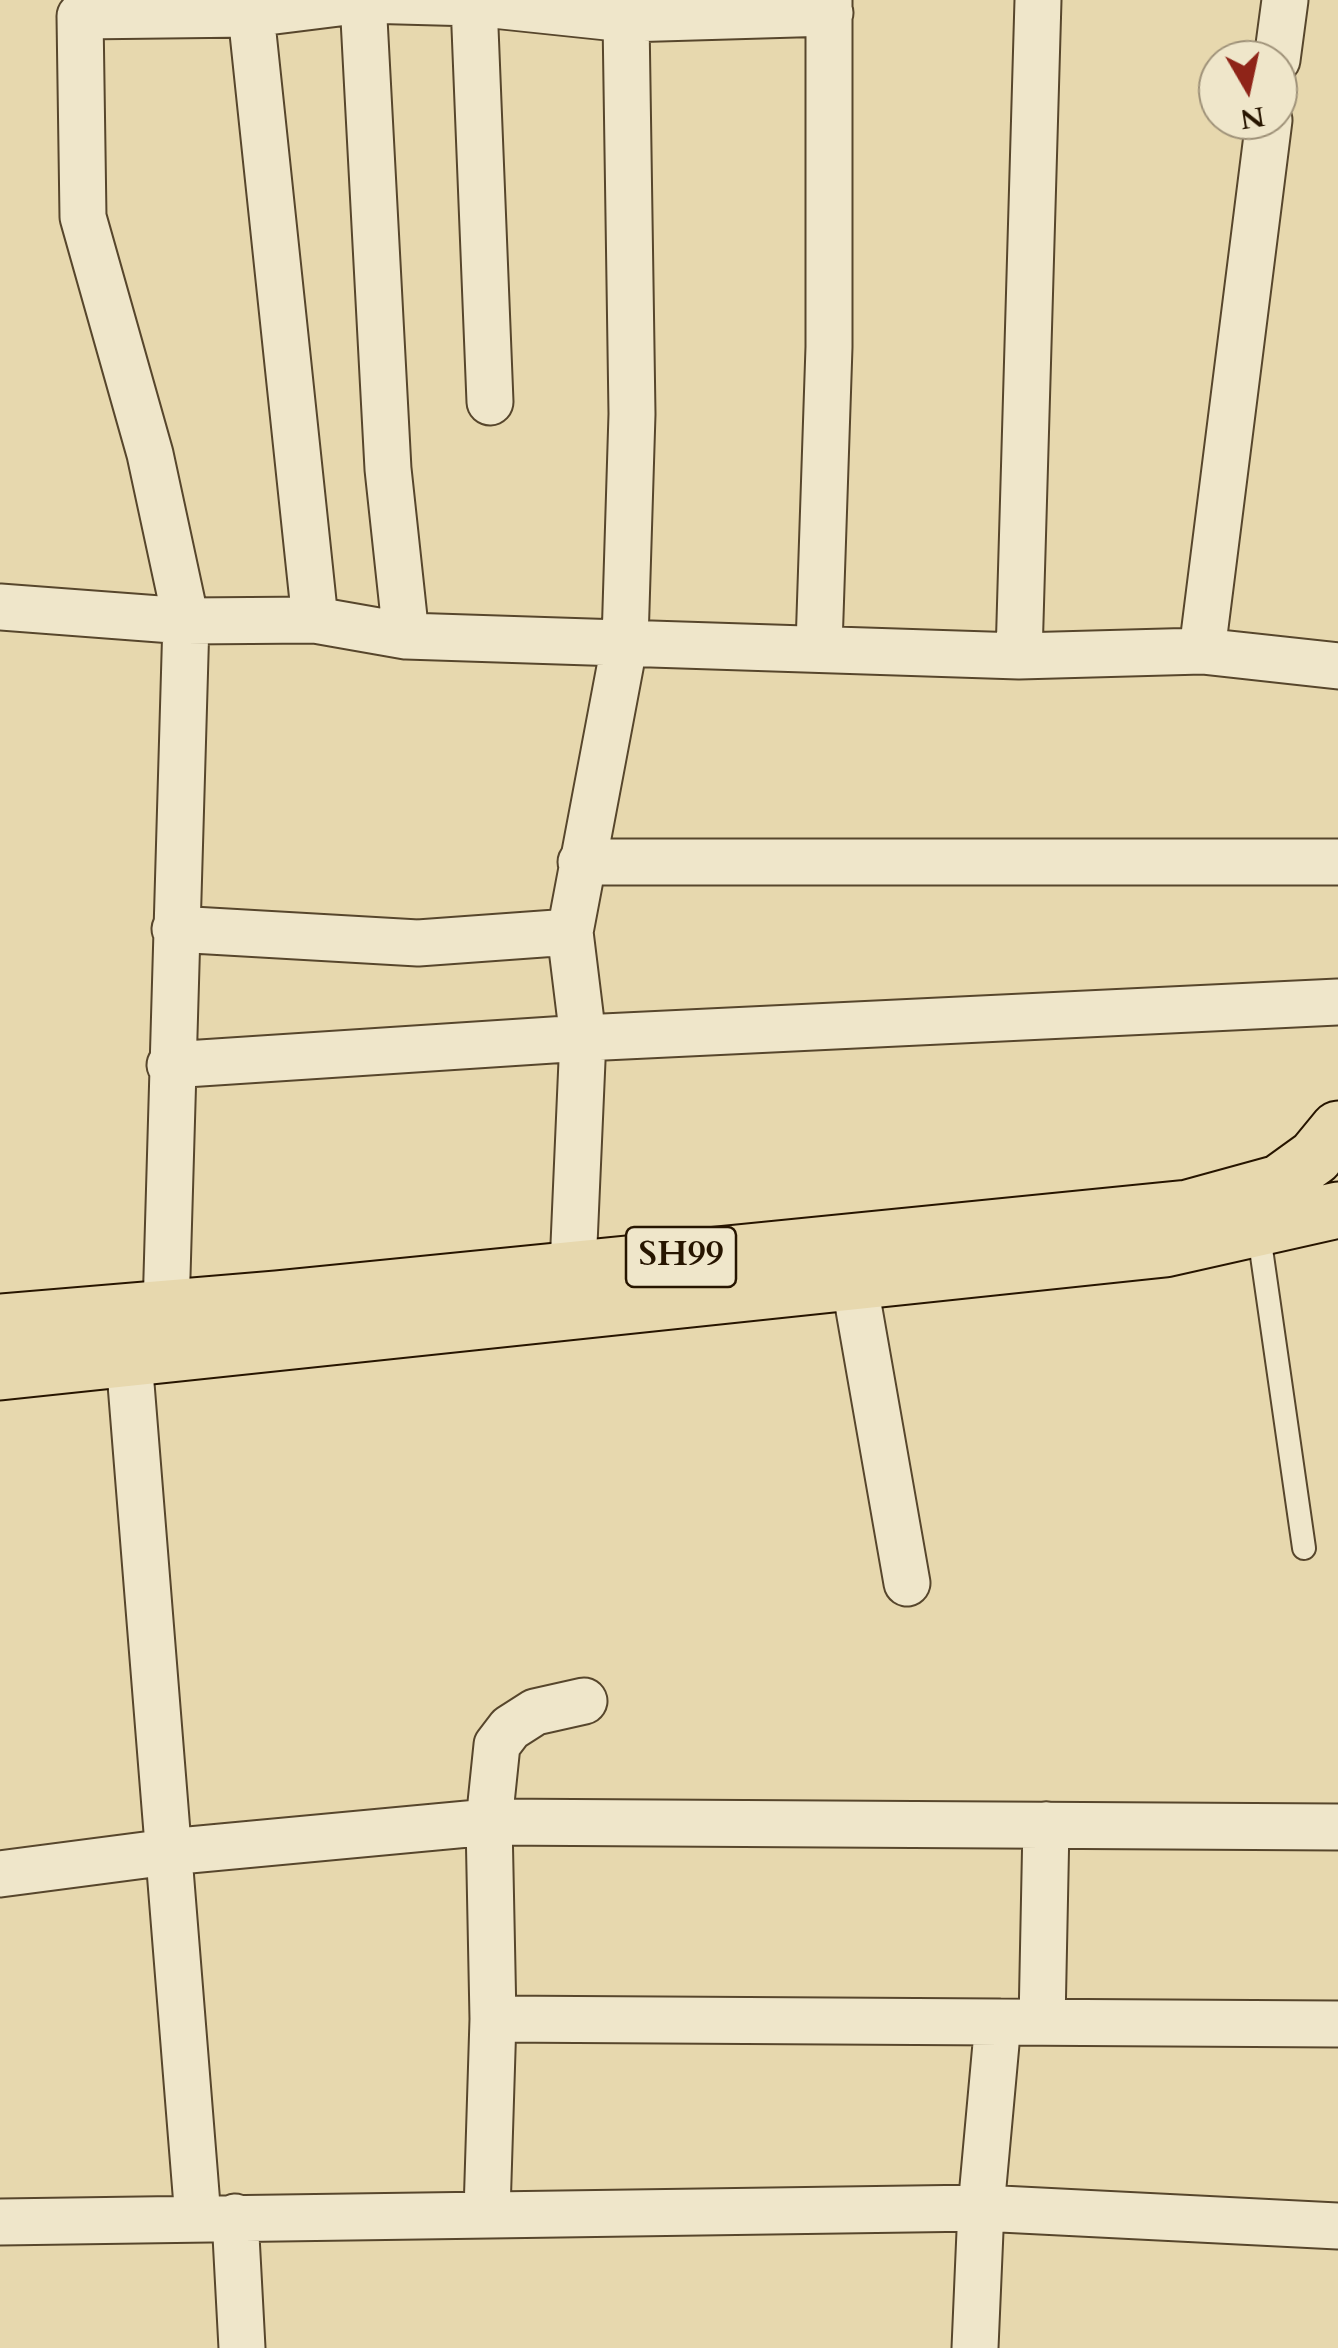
<!DOCTYPE html>
<style>
body{margin:0}
#map{position:relative;width:1338px;height:2348px;overflow:hidden;background:#e7d8ae;font-family:Cardo,serif}
canvas{display:block}
.north{position:absolute;left:1198px;top:40px;width:100px;height:100px;box-sizing:border-box;background:#efe6ca;border:2px solid #9f9279;border-radius:50%;rotate:171deg;font-size:28px;font-weight:700;line-height:40px;text-align:center;color:#271500}
.north::after{content:'';display:block;margin:auto;width:35px;height:45px;background:#8f2418;clip-path:polygon(50% 0,100% 100%,50% 72%,0 100%)}
</style>
<div id="map">
<canvas width="1338" height="2348"></canvas>
<div class="north">N</div>
</div>
<script>
const g = document.querySelector('canvas').getContext('2d');
g.lineJoin = 'round';
const poly = rows => new Path2D(rows.map(r => 'M' + r).join(''));
function trace(path, color, width, dash) { g.strokeStyle = color; g.lineWidth = width; g.lineCap = dash ? 'butt' : 'round'; g.setLineDash(dash || []); g.stroke(path); }
function write(font, color, halo, rows, align = 'center') {
  g.font = font + ' Cardo,serif'; g.lineWidth = 8; g.setLineDash([]); g.textBaseline = 'middle'; g.strokeStyle = halo; g.fillStyle = color; for (const [text, x, y, turn = 0] of rows) {
    g.save(); g.translate(x, y); g.rotate((+turn || 0) * Math.PI / 180); g.textAlign = isNaN(turn) ? turn : align; if (halo) g.strokeText(text, 0, 0); g.fillText(text, 0, 0); g.restore();
  }
}
const service = poly([
 [1258,1228,1304,1548]
]);
const minor = poly([
 [363,0,388,469,406,636],
 [474,3,490,402],
 [251,14,315,620],
 [1277,60,1285,0],
 [0,607,186,621,315,620,406,636,1019,656,1202,651,1338,666],
 [819,646,829,347,829,0],
 [1202,651,1269,120],
 [1019,656,1038,0],
 [581,862,1338,862],
 [175,929,418,943,570,932],
 [170,1065,583,1038,1338,1002],
 [573,1267,583,1038,570,932,625,641,632,414,626,19],
 [854,1281,907,1583],
 [166,1310,186,621,150,454,83,217,80,16,251,14,363,0,474,3,626,19,830,13],
 [129,1359,198,2218],
 [0,1874,168,1852,489,1822,1338,1827],
 [493,2019,1338,2024],
 [1042,2022,1046,1825],
 [487,2212,493,2019,489,1822,497,1745,510,1728,535,1712,584,1701],
 [235,2217,242,2348],
 [0,2222,981,2208,1338,2226],
 [975,2348,981,2208,998,2022]
]);
const primary = poly([
 [0,1322,277,1299,1188,1208,1279,1183,1315,1157,1338,1129],
 [0,1372,1165,1249,1338,1210]
]);
trace(service, '#57462c', 26);
trace(minor, '#57462c', 49);
trace(primary, '#271500', 59);
trace(service, '#efe6ca', 22);
trace(minor, '#efe6ca', 45);
trace(primary, '#e7d8ae', 55);
for (const [x, y, w] of [
 [681,1257,110]
]) { const box = new Path2D(); box.roundRect(x - w / 2, y - 30, w, 60, 8); g.fillStyle = '#efe6ca'; g.fill(box); trace(box, '#271500', 2.5); }
write('bold 35px', '#271500', null, [
 ["SH99",681,1257]
]);
</script>
